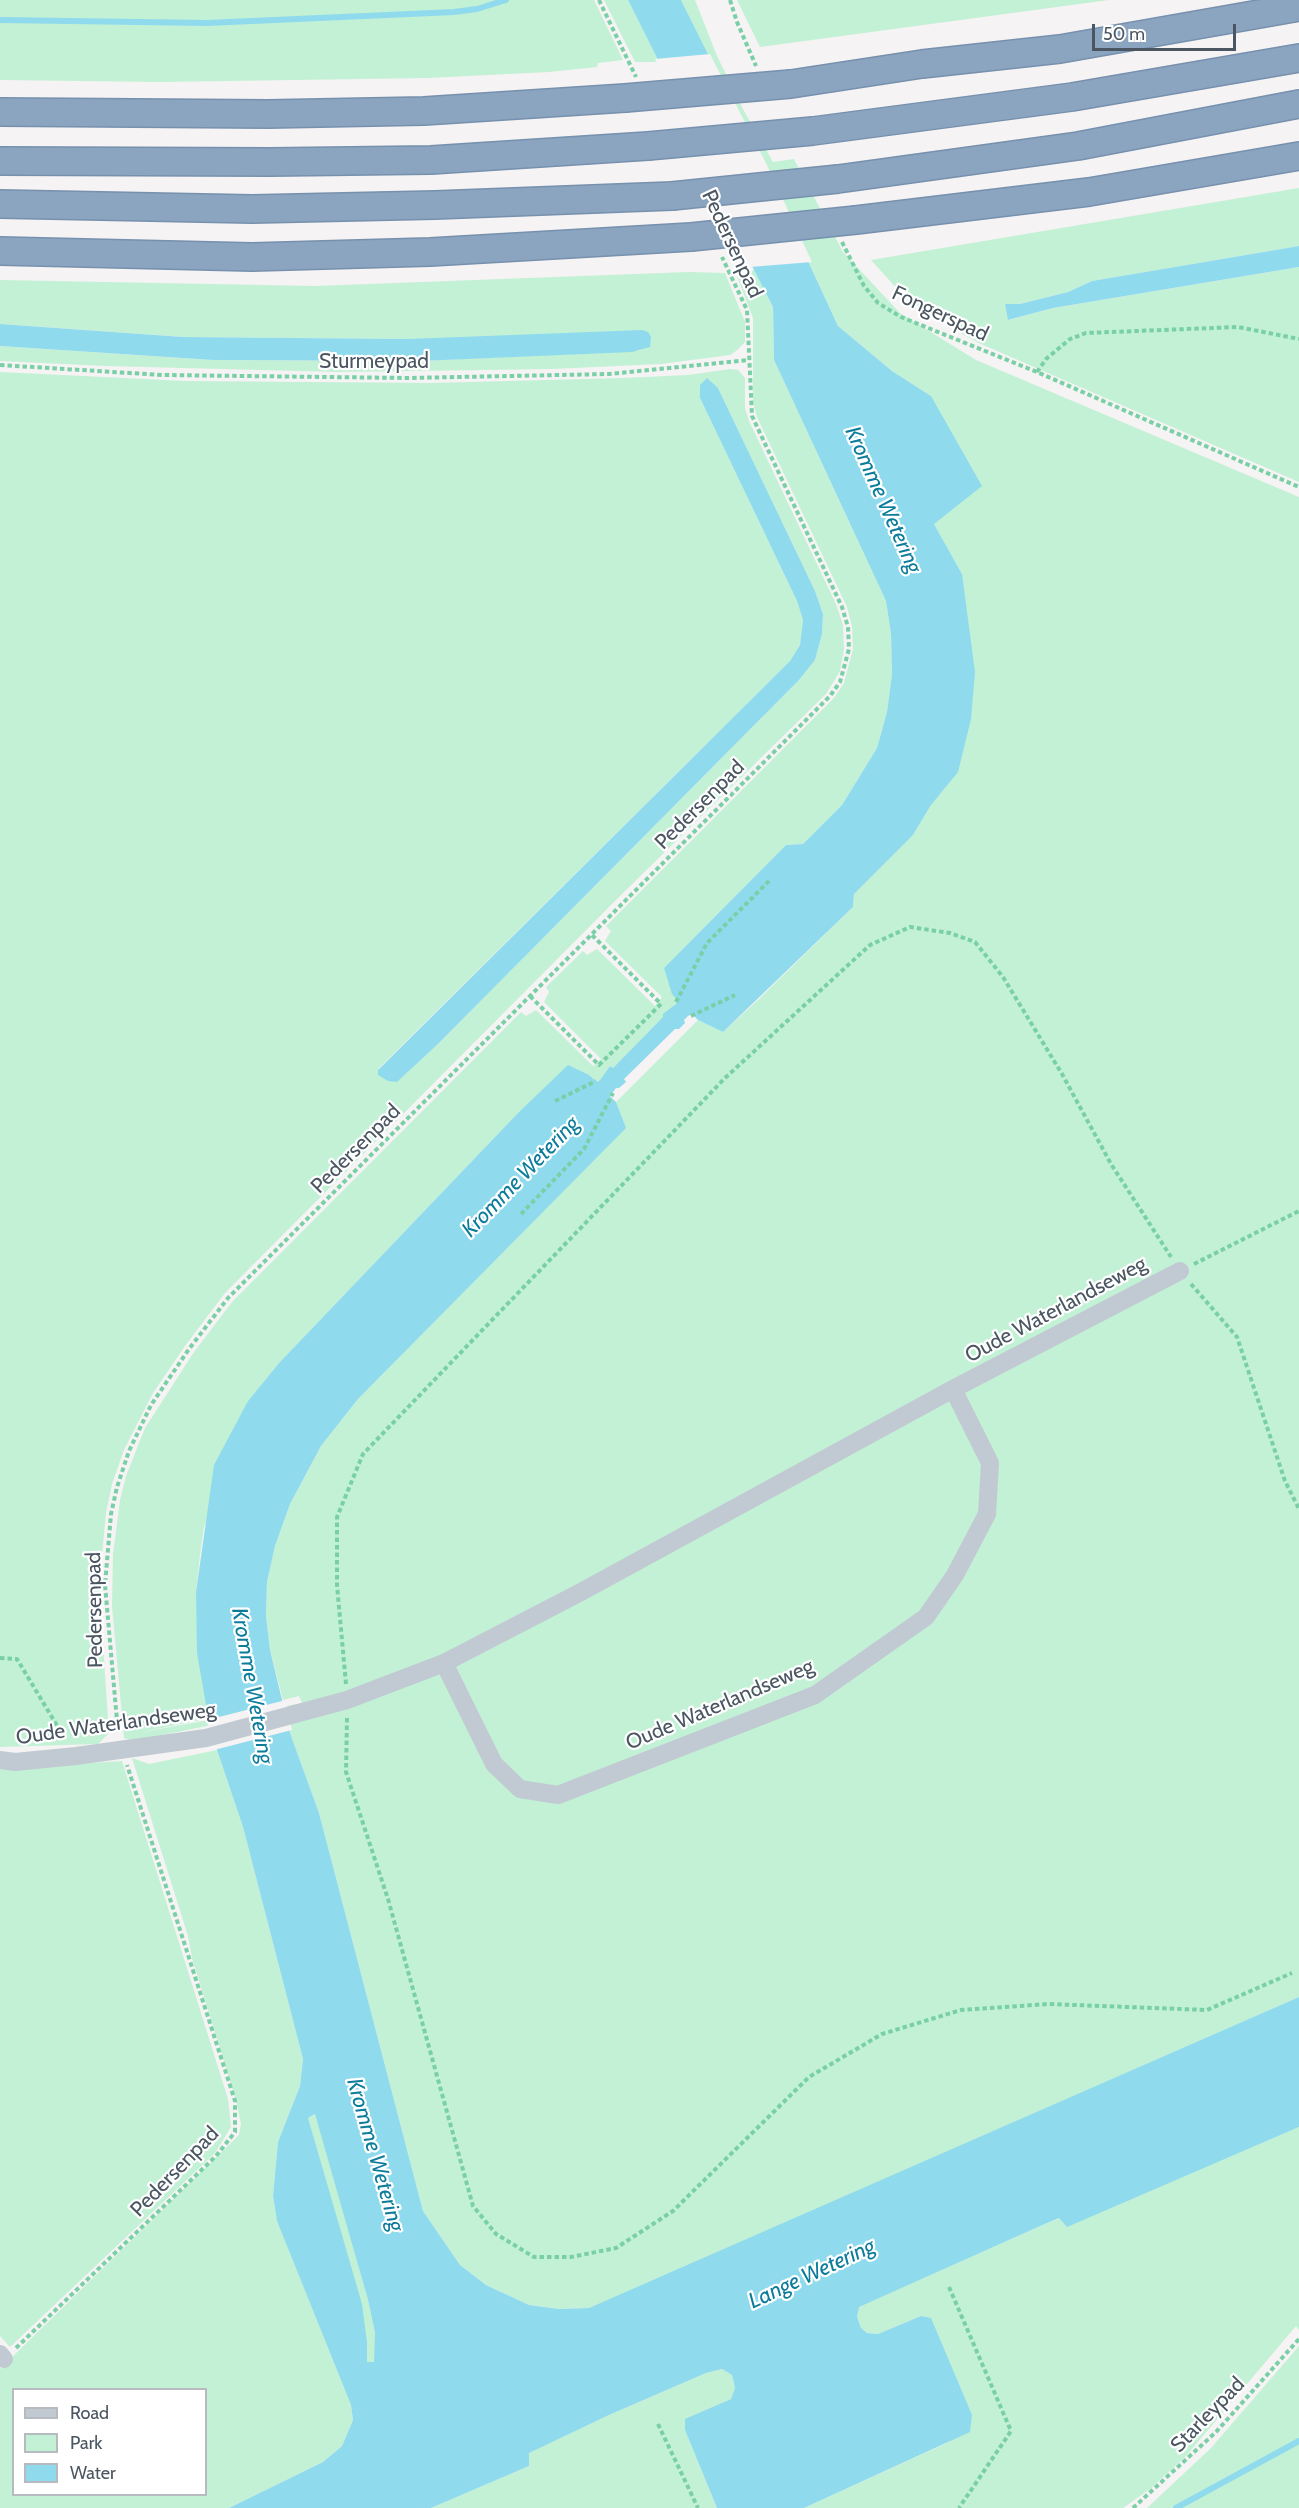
<!DOCTYPE html>
<style>
body{margin:0}
#map{position:relative;width:1299px;height:2508px;overflow:hidden;background:#f5f3f3;font-family:Cabin,sans-serif}
canvas{display:block}
.legend{position:absolute;left:12px;top:2388px;width:195px;height:108px;box-sizing:border-box;background:#fff;border:2px solid #b7bbc0;margin:0;padding:8px 10px;list-style:none;font-size:18px;color:#4a5661}
.legend li{display:flex;align-items:center;gap:12px;height:30px}
.legend b{width:30px;border:2px solid #b7bbc0}
.scale{position:absolute;left:1092px;top:24px;width:144px;height:27px;box-sizing:border-box;border:3px solid #4a5661;border-top:0;padding-left:8px;font-size:18px;line-height:21px;white-space:nowrap;color:#4a5661;-webkit-text-stroke:4px #fff;paint-order:stroke}
</style>
<div id="map">
<canvas width="1299" height="2508"></canvas>
<ul class="legend">
<li><b style="height:8px;background:#c1cad2"></b>Road</li>
<li><b style="height:16px;background:#c3f1d5"></b>Park</li>
<li><b style="height:16px;background:#90daee"></b>Water</li>
</ul>
<div class="scale">50 m</div>
</div>
<script>
const g = document.querySelector('canvas').getContext('2d');
g.lineJoin = 'round';
function fill(path, color) { g.fillStyle = color; g.fill(path, 'evenodd'); }
const poly = rows => new Path2D(rows.map(r => 'M' + r).join(''));
function trace(path, color, width, dash) { g.strokeStyle = color; g.lineWidth = width; g.lineCap = dash ? 'butt' : 'round'; g.setLineDash(dash || []); g.stroke(path); }
function write(font, color, halo, rows, align = 'center') {
  g.font = font + ' Cabin,sans-serif'; g.lineWidth = 4.5; g.setLineDash([]); g.textBaseline = 'middle'; g.strokeStyle = halo; g.fillStyle = color; for (const [text, x, y, turn = 0] of rows) {
    g.save(); g.translate(x, y); g.rotate((+turn || 0) * Math.PI / 180); g.textAlign = isNaN(turn) ? turn : align; if (halo) g.strokeText(text, 0, 0); g.fillText(text, 0, 0); g.restore();
  }
}
fill(poly([
 [0,0,594,0,623,60,598,63,597,67,549,72,428,78,160,82,0,80],
 [604,0,628,0,659,62,635,62],
 [681,0,695,0,717,56,744,111,773,162,794,159,843,252,900,313,976,360,1299,497,1299,1997,633,2290,589,2308,559,2309,529,2305,486,2285,460,2265,423,2211,319,1813,290,1733,285,1708,241,1719,133,1741,124,1738,112,1606,113,1554,120,1500,126,1476,145,1428,194,1352,232,1302,521,1012,526,1016,536,1010,593,1066,601,1059,544,1002,549,992,546,987,583,951,587,955,597,949,655,1006,662,997,605,941,611,931,606,926,834,698,844,683,853,649,852,626,847,607,757,417,753,402,753,318,737,276,754,270,773,307,774,360,886,601,891,634,892,674,887,712,877,748,842,805,803,844,786,845,664,968,678,1001,676,1004,613,1068,610,1066,600,1080,597,1082,589,1075,517,1114,279,1363,248,1401,204,1527,200,1555,196,1592,206,1705,210,1718,137,1733,302,1703,299,1696,283,1700,270,1650,266,1616,267,1582,275,1546,290,1504,321,1446,358,1399,625,1128,616,1102,698,1020,723,1032,757,1001,853,907,854,894,913,835,931,805,962,574,934,524,931,396,892,371,838,326,763,164],
 [737,0,1109,0,760,47],
 [1299,188,1299,246,1092,281,1068,292,1020,304,1005,304,1009,320,1053,308,1299,267,1299,482,981,344,951,328,917,305,899,291,871,260],
 [689,272,725,273,745,322,745,342,736,351,730,355,661,364,552,369,339,372,106,366,0,361,0,346,213,360,420,361,645,350,408,339,183,337,0,324,0,280,315,286],
 [730,369,738,370,745,378,745,408,749,421,836,604,843,625,844,649,840,671,826,694,620,896,225,1293,185,1346,153,1393,124,1450,112,1484,106,1513,99,1586,109,1733,98,1744,0,1747,0,372,186,381,431,383,623,378,688,375],
 [718,388,815,591,823,614,822,634,815,660,799,680,437,1045,397,1082,378,1075,378,1069,790,661,800,645,803,620,797,601,700,398],
 [217,1750,243,1827,303,2059,300,2086,278,2142,273,2196,277,2220,351,2405,353,2420,342,2446,323,2462,229,2508,0,2508,0,2369,239,2135,241,2124,236,2100,192,1958,188,1936,132,1758,149,1764],
 [14,2390,206,2390,206,2494,14,2494],
 [122,1761,228,2099,231,2127,215,2153,10,2347,0,2336,0,1769],
 [316,2114,368,2300,375,2333,375,2362,367,2362,367,2342,308,2118],
 [1299,2127,1299,2330,1296,2326,1186,2456,1150,2489,1123,2508,804,2508,949,2442,921,2316,878,2334,867,2333,861,2328,857,2317,858,2307,1038,2227,1060,2218,1067,2226],
 [1299,2346,1299,2508,1147,2508,1211,2448],
 [722,2369,732,2375,735,2388,731,2399,685,2420,685,2430,717,2508,431,2508,529,2466,528,2453,609,2415,706,2373]
]), '#c3f1d5');
fill(poly([
 [628,0,681,0,763,164,838,326,892,371,931,396,982,486,934,524,962,574,975,672,971,719,958,772,931,805,913,835,854,894,853,907,723,1032,698,1020,692,1014,688,1016,684,1020,685,1023,679,1029,675,1029,624,1079,626,1082,619,1088,616,1088,610,1096,616,1102,626,1128,358,1399,321,1446,290,1504,275,1546,267,1582,266,1616,270,1650,290,1733,319,1813,423,2211,460,2265,486,2285,529,2305,559,2309,589,2308,1299,1997,1299,2127,1067,2227,1059,2218,1038,2227,859,2307,857,2317,861,2328,867,2333,878,2334,921,2316,931,2318,972,2415,970,2432,804,2508,717,2508,685,2430,685,2419,731,2399,735,2388,732,2375,722,2369,706,2373,609,2415,529,2453,529,2466,431,2508,229,2508,323,2462,342,2446,353,2420,351,2405,277,2221,273,2196,278,2142,300,2086,303,2059,243,1827,217,1750,206,1705,197,1653,196,1592,214,1465,248,1401,279,1363,517,1114,568,1065,589,1075,597,1082,600,1080,610,1066,613,1068,663,1017,663,1014,676,1004,678,1001,672,994,664,968,786,845,803,844,842,805,877,748,887,712,892,674,891,634,886,601,774,360,773,307,754,270,659,62],
 [315,2114,368,2300,375,2333,374,2362,367,2362,367,2342,362,2304,308,2118],
 [1299,246,1299,267,1053,308,1008,320,1005,304,1020,304,1068,292,1092,281],
 [0,324,183,337,408,339,642,330,648,332,651,337,650,347,632,352,420,361,213,360,0,346],
 [707,378,718,388,815,591,823,614,822,634,815,660,799,680,437,1045,397,1082,388,1081,378,1075,378,1070,790,661,800,645,803,620,797,601,700,398,700,385]
]), '#90daee');
fill(poly([
 [710,54,766,163,812,262,750,267,655,59],
 [286,1700,292,1730,214,1750,207,1720]
]), '#f5f3f3');
trace(poly([
 [0,20,207,23,454,12,477,9,506,0],
 [1176,2508,1299,2441]
]), '#90daee', 6);
const highway = poly([
 [791,84,922,64,1060,49,1299,7],
 [0,112,268,114,424,111,625,98],
 [813,131,1072,97,1299,58],
 [0,161,270,162,431,160,648,146],
 [838,179,1078,146,1299,104],
 [0,204,252,209,435,205,672,196],
 [856,220,1089,192,1299,156],
 [0,251,252,257,430,252,691,237]
]);
trace(highway, '#7690ad', 30);
trace(poly([
 [599,0,636,77],
 [730,0,737,22,756,66],
 [842,242,864,286,878,303,901,317,1037,372,1299,487],
 [0,365,162,375,408,378,609,374,748,360],
 [1037,372,1046,359,1070,339,1086,333,1238,327,1299,339],
 [530,996,599,1065,661,1004,591,934],
 [676,1002,707,943,771,879],
 [691,1016,735,995],
 [555,1101,596,1081],
 [521,1214,584,1149,613,1093],
 [1194,1264,1299,1211],
 [1191,1284,1237,1337,1285,1481,1299,1509],
 [0,1658,17,1659,65,1739],
 [346,1684,337,1585,337,1517,363,1454,725,1078,870,945,910,927,950,933,975,942,1003,977,1062,1074,1111,1164,1171,1257],
 [347,1718,346,1772,388,1899,473,2206,496,2234,534,2257,571,2257,616,2248,673,2211,809,2077,882,2034,961,2010,1048,2004,1207,2010,1292,1973],
 [118,1732,105,1585,111,1514,117,1487,129,1451,151,1405,189,1349,228,1298,830,696,840,682,849,649,848,627,842,607,752,416,747,310,722,257],
 [949,2287,1011,2431,959,2508],
 [16,2348,216,2156,235,2132,235,2101,127,1765],
 [658,2424,698,2508],
 [1133,2508,1216,2432,1299,2339]
]), '#7ad0a6', 4, [4.5, 3]);
trace(poly([
 [953,1389,990,1463,987,1514,955,1575,926,1617,815,1695,558,1795,520,1789,494,1764,444,1663,581,1592,953,1389,1180,1271],
 [0,1760,15,1762,76,1756,206,1738,347,1700,444,1663],
 [0,2354,4,2359]
]), '#c1cad2', 18);
trace(highway, '#8ba5c1', 27);
const highwayBridge = poly([
 [625,98,791,84],
 [648,146,813,131],
 [672,196,838,179],
 [691,237,856,220]
]);
trace(highwayBridge, '#7690ad', 30, []);
trace(highwayBridge, '#8ba5c1', 27);
write('21px', '#4a5661', '#fff', [
 ["Pedersenpad",732,244,65],
 ["Fongerspad",940,314,25],
 ["Sturmeypad",374,362],
 ["Pedersenpad",700,805,-45],
 ["Pedersenpad",356,1149,-45],
 ["Oude Waterlandseweg",1056,1310,-28],
 ["Pedersenpad",95,1610,-91],
 ["Oude Waterlandseweg",720,1705,-23],
 ["Oude Waterlandseweg",116,1724,-8],
 ["Pedersenpad",175,2172,-46],
 ["Starleypad",1208,2415,-46]
]);
write('italic 22px', '#0c7c9b', '#fff', [
 ["Kromme Wetering",883,500,66],
 ["Kromme Wetering",521,1177,-46],
 ["Kromme Wetering",252,1686,80],
 ["Kromme Wetering",375,2155,74],
 ["Lange Wetering",812,2274,-25]
]);
</script>
